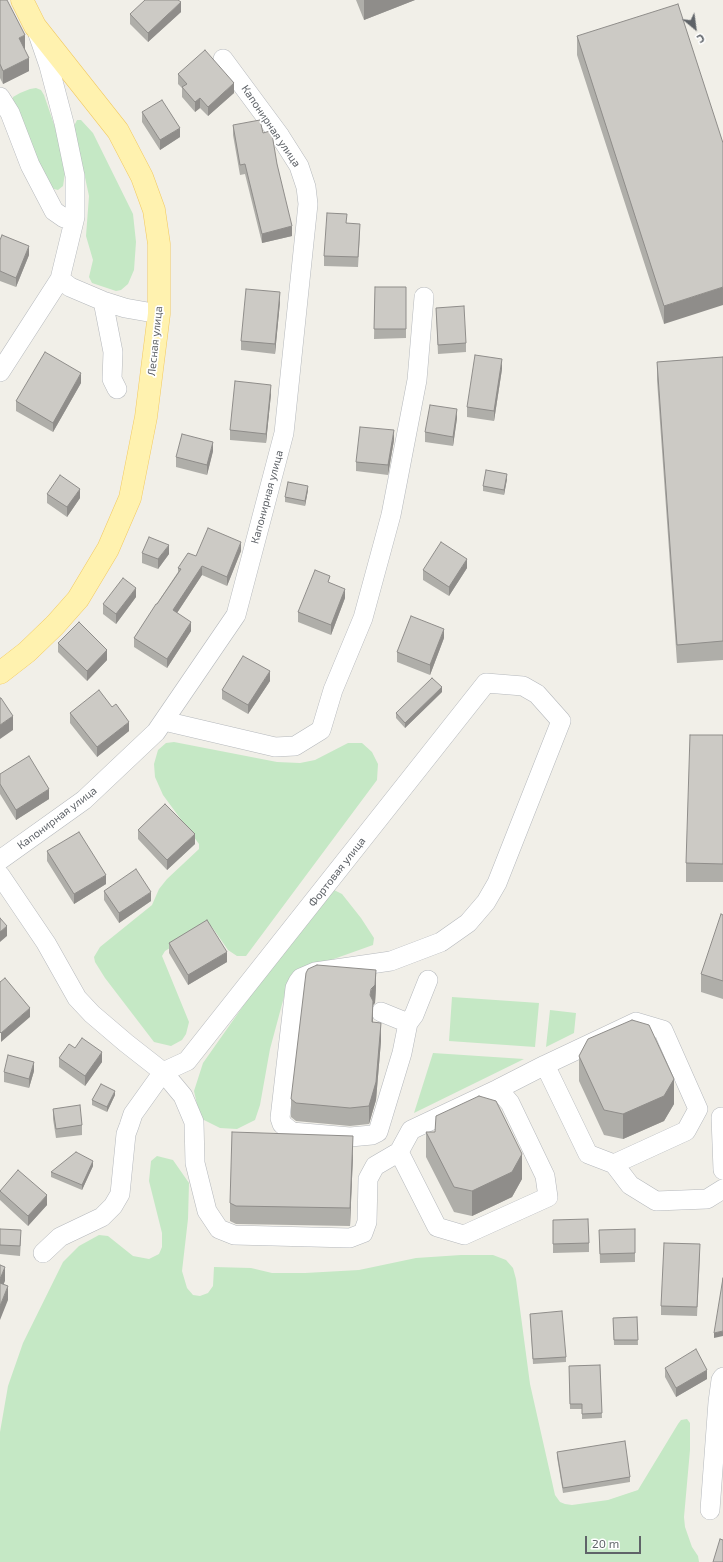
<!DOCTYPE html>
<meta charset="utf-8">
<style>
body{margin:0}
#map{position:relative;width:723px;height:1562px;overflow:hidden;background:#f1efe8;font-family:"Exo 2",sans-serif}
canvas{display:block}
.north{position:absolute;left:675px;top:8px;width:40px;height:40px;-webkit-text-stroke:3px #fff;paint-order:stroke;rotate:151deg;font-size:11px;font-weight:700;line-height:16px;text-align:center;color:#5f6368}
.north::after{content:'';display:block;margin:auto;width:14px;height:18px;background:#5f6368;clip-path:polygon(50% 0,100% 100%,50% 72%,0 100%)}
.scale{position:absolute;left:585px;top:1536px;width:56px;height:18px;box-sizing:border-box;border:2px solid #5f6368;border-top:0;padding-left:5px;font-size:12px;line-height:14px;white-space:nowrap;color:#5f6368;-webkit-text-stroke:3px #fff;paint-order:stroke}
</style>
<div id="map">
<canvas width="723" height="1562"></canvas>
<div class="north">С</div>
<div class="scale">20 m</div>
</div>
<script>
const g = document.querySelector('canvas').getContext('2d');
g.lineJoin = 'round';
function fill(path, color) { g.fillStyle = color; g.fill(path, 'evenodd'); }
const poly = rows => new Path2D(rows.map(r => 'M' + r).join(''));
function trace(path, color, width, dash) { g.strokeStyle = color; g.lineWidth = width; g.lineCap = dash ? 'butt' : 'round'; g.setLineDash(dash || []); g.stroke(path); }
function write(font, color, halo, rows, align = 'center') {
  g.font = font + ' "Exo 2",sans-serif'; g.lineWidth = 3.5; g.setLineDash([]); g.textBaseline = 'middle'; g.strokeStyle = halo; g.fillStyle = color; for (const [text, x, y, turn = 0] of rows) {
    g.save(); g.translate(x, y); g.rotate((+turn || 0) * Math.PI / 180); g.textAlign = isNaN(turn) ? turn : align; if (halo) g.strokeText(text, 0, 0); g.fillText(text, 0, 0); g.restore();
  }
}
fill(poly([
 [36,88,41,90,44,95,58,136,65,173,63,186,58,190,54,189,50,186,32,150,12,100,13,97,20,93,30,89],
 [77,120,81,120,93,133,133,214,136,242,134,270,128,284,121,290,116,291,92,283,89,277,93,260,86,236,89,196,74,126],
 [174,742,277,762,300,763,315,760,348,743,362,743,372,752,378,764,377,780,246,956,237,956,228,950,212,927,208,925,165,951,162,956,189,1022,186,1034,182,1040,171,1046,154,1042,105,978,95,962,94,957,100,947,152,905,159,889,167,879,199,849,199,844,163,795,155,777,154,764,158,750,166,743],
 [334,890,342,894,361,918,374,938,373,945,303,970,288,982,270,1049,260,1105,255,1120,237,1129,220,1128,200,1118,194,1091,203,1063,303,921],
 [452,997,539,1003,535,1047,449,1041],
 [550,1010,576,1013,574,1033,546,1047],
 [433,1053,524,1059,414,1113],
 [157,1156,173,1160,189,1183,188,1219,182,1271,187,1288,193,1295,200,1296,208,1293,213,1286,214,1267,251,1268,272,1273,305,1273,359,1270,416,1258,461,1255,493,1255,506,1260,513,1268,516,1279,530,1384,555,1495,560,1502,565,1504,572,1505,608,1500,638,1490,678,1424,681,1420,687,1419,690,1423,690,1450,684,1517,685,1527,692,1547,698,1556,699,1562,0,1562,0,1432,8,1386,23,1343,63,1262,79,1246,99,1235,108,1236,133,1256,149,1259,159,1254,162,1247,162,1233,149,1181,151,1161]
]), '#c5e8c5');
const minor = poly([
 [0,97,10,113,30,165,54,211,64,218,75,217],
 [60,279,70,287,103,301,125,308,159,314],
 [103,301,113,352,112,379,117,389],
 [0,372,60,279,75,217,75,176,64,123,49,66,38,34],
 [164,721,275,747,295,746,321,730,333,690,363,618,391,515,417,380,424,297],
 [0,860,84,800,156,732,236,615,284,433,308,204,306,187,299,166,280,136,223,59],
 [0,875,46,943,77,998,92,1014,126,1043,163,1072,187,1061,486,683,523,686,537,694,561,721,497,883,486,902,468,923,441,942,391,961,315,972,301,978,298,982,295,988,280,1118,282,1124,292,1132,350,1137,372,1135,378,1132,402,1053,408,1023,381,1012],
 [408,1023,414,1015,428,980],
 [498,1089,510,1103,545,1176,548,1197,464,1235,437,1227,399,1152,411,1130,498,1089],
 [498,1089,545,1065],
 [723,1117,721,1117,723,1170],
 [614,1164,686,1131,698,1109,663,1030,636,1022,545,1065,588,1154,614,1164,630,1185,656,1201,707,1199,723,1189],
 [43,1253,60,1237,102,1217,113,1206,120,1194,126,1134,129,1126,133,1114,163,1072,183,1096,194,1122,195,1163,207,1211,219,1229,234,1235,350,1238,363,1233,367,1222,368,1179,375,1166,399,1152],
 [710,1510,718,1402,721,1380,723,1377]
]);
const major = poly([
 [0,673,27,652,55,625,78,599,108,549,130,498,146,417,159,314,159,244,154,210,142,177,118,131,35,26,22,0]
]);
trace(minor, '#b5b8bc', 20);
trace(major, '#f2c960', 23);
trace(minor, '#fff', 19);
trace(major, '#fff2af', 22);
fill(poly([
 [0,0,25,49,24,49,29,71,3,84,0,78],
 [356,0,415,0,364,20],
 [181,12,148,42,130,24,130,14],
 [577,36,723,143,664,324,577,55],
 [178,74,234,93,208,116,200,108,195,112,182,97,182,88,178,84],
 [142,112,180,137,160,150,142,122],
 [233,125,263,133,277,164,292,236,262,243,245,174,240,175,233,135],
 [347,223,360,233,358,267,324,266,324,256],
 [0,240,29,255,16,287,0,281],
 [375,287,406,287,406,338,374,339],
 [280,302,275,354,241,350,241,341],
 [436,308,466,343,466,352,438,354],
 [723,357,723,660,677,663,657,380,657,362],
 [502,369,494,421,467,417,467,407],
 [81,383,53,432,16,411,16,401],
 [271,394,266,443,230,440,230,430],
 [457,418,453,446,425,442,425,432],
 [394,440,388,475,356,471,356,462],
 [213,451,207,475,176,467,176,457],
 [507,479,504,495,483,491,483,486],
 [308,490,305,506,285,502,285,497],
 [47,494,80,498,67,517,47,503],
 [241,551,227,586,202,575,177,613,191,631,167,668,134,647,134,638,178,572,178,568,196,556],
 [142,553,169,554,158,569,142,563],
 [467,568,449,596,423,580,423,570],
 [330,583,345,598,331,635,298,622,298,612],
 [136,597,116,624,103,614,103,604],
 [444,638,430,675,397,662,397,652],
 [58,643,107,660,87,681,58,652],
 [270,681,248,714,222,699,222,690],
 [442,692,405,728,396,718,396,713],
 [70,713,129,731,97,757,70,723],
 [723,735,723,882,686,882,686,863],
 [0,774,49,799,16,820,0,794],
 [138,830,195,844,167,870,138,839],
 [47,851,106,884,74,904,47,861],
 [104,891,151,901,119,923,104,900],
 [723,915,723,999,701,992,701,974],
 [169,943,227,962,188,985,169,953],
 [376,988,375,1003,373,1005,373,1022,381,1041,376,1100,369,1124,350,1126,296,1121,291,1117,291,1099],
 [579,1056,674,1104,664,1121,623,1139,604,1135,579,1081],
 [59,1058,102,1062,85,1086,59,1067],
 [34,1071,29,1088,4,1082,4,1072],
 [115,1095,107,1112,92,1105,92,1100],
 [53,1109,82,1125,82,1135,56,1138,53,1119],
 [426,1132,522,1179,512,1197,472,1216,454,1212,426,1157],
 [353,1155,350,1226,236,1224,230,1221,230,1203],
 [93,1166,82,1190,51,1177,51,1172],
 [0,1190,47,1205,28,1226,0,1200],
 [553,1220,589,1243,589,1252,553,1253],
 [0,1229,21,1240,20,1256,0,1254],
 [599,1230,635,1253,635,1262,600,1263],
 [700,1254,697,1316,661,1315,661,1306],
 [530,1314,566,1357,566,1362,533,1364],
 [637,1317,638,1345,614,1345,613,1318],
 [600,1365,602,1418,582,1419,582,1409,570,1409,569,1366],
 [665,1368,707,1379,676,1397,665,1377],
 [557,1452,630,1477,630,1482,563,1493,557,1457]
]), '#afaea9');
fill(poly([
 [364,0,415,0,364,20],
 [181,2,181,12,148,42,148,33],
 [25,35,25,49,19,51,19,38],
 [29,58,29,71,3,84,3,71],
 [234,83,234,93,208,116,208,107],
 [200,98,200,108,195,112,195,102],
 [180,128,180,137,160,150,160,140],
 [292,226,292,236,262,243,262,234],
 [29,246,29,255,16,287,16,278],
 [723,287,723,305,664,324,664,306],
 [280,292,280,302,275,354,275,344],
 [502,359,502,369,494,421,494,411],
 [81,373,81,383,53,432,53,423],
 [271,385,271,394,266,443,266,434],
 [457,409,457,418,453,446,453,437],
 [394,430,394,440,388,475,388,465],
 [213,442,213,451,207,475,207,465],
 [507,474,507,479,504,495,504,490],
 [308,486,308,490,305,506,305,501],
 [80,489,80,498,67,517,67,507],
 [241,542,241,551,227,586,227,577],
 [169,545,169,554,158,569,158,559],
 [467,559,467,568,449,596,449,587],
 [202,566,202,575,173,619,173,610],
 [136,588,136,597,116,624,116,614],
 [345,589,345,598,331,635,331,625],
 [191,622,191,631,167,668,167,659],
 [444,629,444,638,430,675,430,665],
 [107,650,107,660,87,681,87,671],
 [270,671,270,681,248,714,248,705],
 [442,687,442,692,405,728,405,723],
 [13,716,13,730,0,739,0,725],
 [129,722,129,731,97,757,97,747],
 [49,789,49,799,16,820,16,810],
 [195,834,195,844,167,870,167,860],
 [106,875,106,884,74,904,74,894],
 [151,892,151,901,119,923,119,913],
 [7,926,7,936,0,942,0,932],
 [227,952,227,962,188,985,188,975],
 [376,970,376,988,375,1003,373,1005,373,1020,372,1040,370,995],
 [30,1008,30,1017,1,1042,1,1033],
 [381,1023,381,1041,376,1100,369,1124,369,1106],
 [102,1052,102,1062,85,1086,85,1076],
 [34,1062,34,1071,29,1088,29,1079],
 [674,1079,674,1104,664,1121,623,1139,623,1114],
 [115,1091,115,1095,107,1112,107,1107],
 [353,1136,353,1155,350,1226,350,1208],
 [522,1154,522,1179,512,1197,472,1216,472,1191],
 [93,1161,93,1166,82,1190,82,1185],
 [47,1195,47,1205,28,1226,28,1216],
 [5,1267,5,1281,0,1293,0,1279],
 [8,1286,8,1300,0,1320,0,1306],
 [723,1331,723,1336,714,1338,714,1333],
 [707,1370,707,1379,676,1397,676,1388]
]), '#8f8d8a');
const building = poly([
 [0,0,7,0,25,35,19,38,29,58,3,71,0,64,0,0],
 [145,0,178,0,181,2,148,33,130,14,145,0],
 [678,4,723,143,723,287,664,306,577,36,678,4],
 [205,50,234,83,208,107,200,98,195,102,182,87,187,84,178,74,205,50],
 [162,100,180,128,160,140,142,112,162,100],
 [260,120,263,133,270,131,272,134,277,164,292,226,262,234,245,164,240,165,233,125,260,120],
 [327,213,347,214,346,223,360,224,358,257,324,256,327,213],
 [2,235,29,246,16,278,0,271,0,240,2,235],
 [375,287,406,287,406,329,374,329,375,287],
 [246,289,280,292,275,344,241,341,246,289],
 [464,306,466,343,438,345,436,308,464,306],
 [45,352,81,373,53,423,16,401,45,352],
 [475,355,502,359,494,411,467,407,475,355],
 [723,357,723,641,677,645,657,362,723,357],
 [235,381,271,385,266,434,230,430,235,381],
 [430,405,457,409,453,437,425,432,430,405],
 [360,427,394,430,388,465,356,462,360,427],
 [182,434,213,442,207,465,176,457,182,434],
 [486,470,507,474,504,490,483,486,486,470],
 [60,475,80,489,67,507,47,494,60,475],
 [288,482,308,486,305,501,285,497,288,482],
 [208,528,241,542,227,577,202,566,173,610,191,622,167,659,134,638,156,604,157,604,181,569,178,568,188,553,196,556,208,528],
 [149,537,169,545,158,559,142,553,149,537],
 [441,542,467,559,449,587,423,570,441,542],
 [315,570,330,576,328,582,345,589,331,625,298,612,315,570],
 [123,578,136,588,116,614,103,604,123,578],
 [411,616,444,629,430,665,397,652,411,616],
 [79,622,107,650,87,671,58,643,79,622],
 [243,656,270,671,248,705,222,690,243,656],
 [432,678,442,687,405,723,396,713,432,678],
 [99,690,112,707,116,704,129,722,97,747,70,713,99,690],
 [0,698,1,698,13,716,0,725,0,698],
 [690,735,723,735,723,864,686,863,690,735],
 [29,756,49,789,16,810,0,784,0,774,29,756],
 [165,804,195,834,167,860,138,830,165,804],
 [79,832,106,875,74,894,47,851,79,832],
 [136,869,151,892,119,913,104,891,136,869],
 [721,914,723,915,723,981,701,974,721,914],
 [0,918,7,926,0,932,0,918],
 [207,920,227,952,188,975,169,943,207,920],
 [317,965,376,970,375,985,371,989,370,995,373,1001,372,1022,381,1023,376,1082,369,1106,350,1108,296,1103,291,1099,306,973,308,969,317,965],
 [5,978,30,1008,1,1033,0,1032,0,982,5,978],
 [632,1020,649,1025,674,1079,664,1096,623,1114,604,1110,579,1056,588,1039,632,1020],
 [82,1038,102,1052,85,1076,59,1058,69,1044,75,1048,82,1038],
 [8,1055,34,1062,29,1079,4,1072,8,1055],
 [101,1084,115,1091,107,1107,92,1100,101,1084],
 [479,1096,496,1101,522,1154,512,1172,472,1191,454,1187,426,1132,435,1132,436,1116,479,1096],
 [80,1105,82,1125,56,1129,53,1109,80,1105],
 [232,1132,353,1136,350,1208,236,1206,230,1203,232,1132],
 [76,1152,93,1161,82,1185,51,1172,76,1152],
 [18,1170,47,1195,28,1216,0,1191,18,1170],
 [588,1219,589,1243,553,1244,553,1220,588,1219],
 [0,1229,21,1230,20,1246,0,1245,0,1229],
 [635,1229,635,1253,600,1254,599,1230,635,1229],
 [664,1243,700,1244,697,1307,661,1306,664,1243],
 [0,1265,5,1267,0,1279,0,1265],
 [723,1278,723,1331,714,1333,723,1278],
 [0,1283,8,1286,0,1306,0,1283],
 [562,1311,566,1357,533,1359,530,1314,562,1311],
 [637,1317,638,1340,614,1340,613,1318,637,1317],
 [696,1349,707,1370,676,1388,665,1368,696,1349],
 [600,1365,602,1413,582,1414,582,1404,570,1404,569,1366,600,1365],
 [625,1441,630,1477,563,1488,557,1452,625,1441],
 [720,1539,723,1540,723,1562,713,1562,720,1539]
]);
fill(building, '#cccac5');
trace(building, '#8f8d8a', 1);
write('11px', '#5f6368', '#fff', [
 ["Капонирная улица",271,126,56],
 ["Лесная улица",155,341,-84],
 ["Капонирная улица",267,497,-75],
 ["Капонирная улица",57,818,-37],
 ["Фортовая улица",337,872,-52]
]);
</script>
